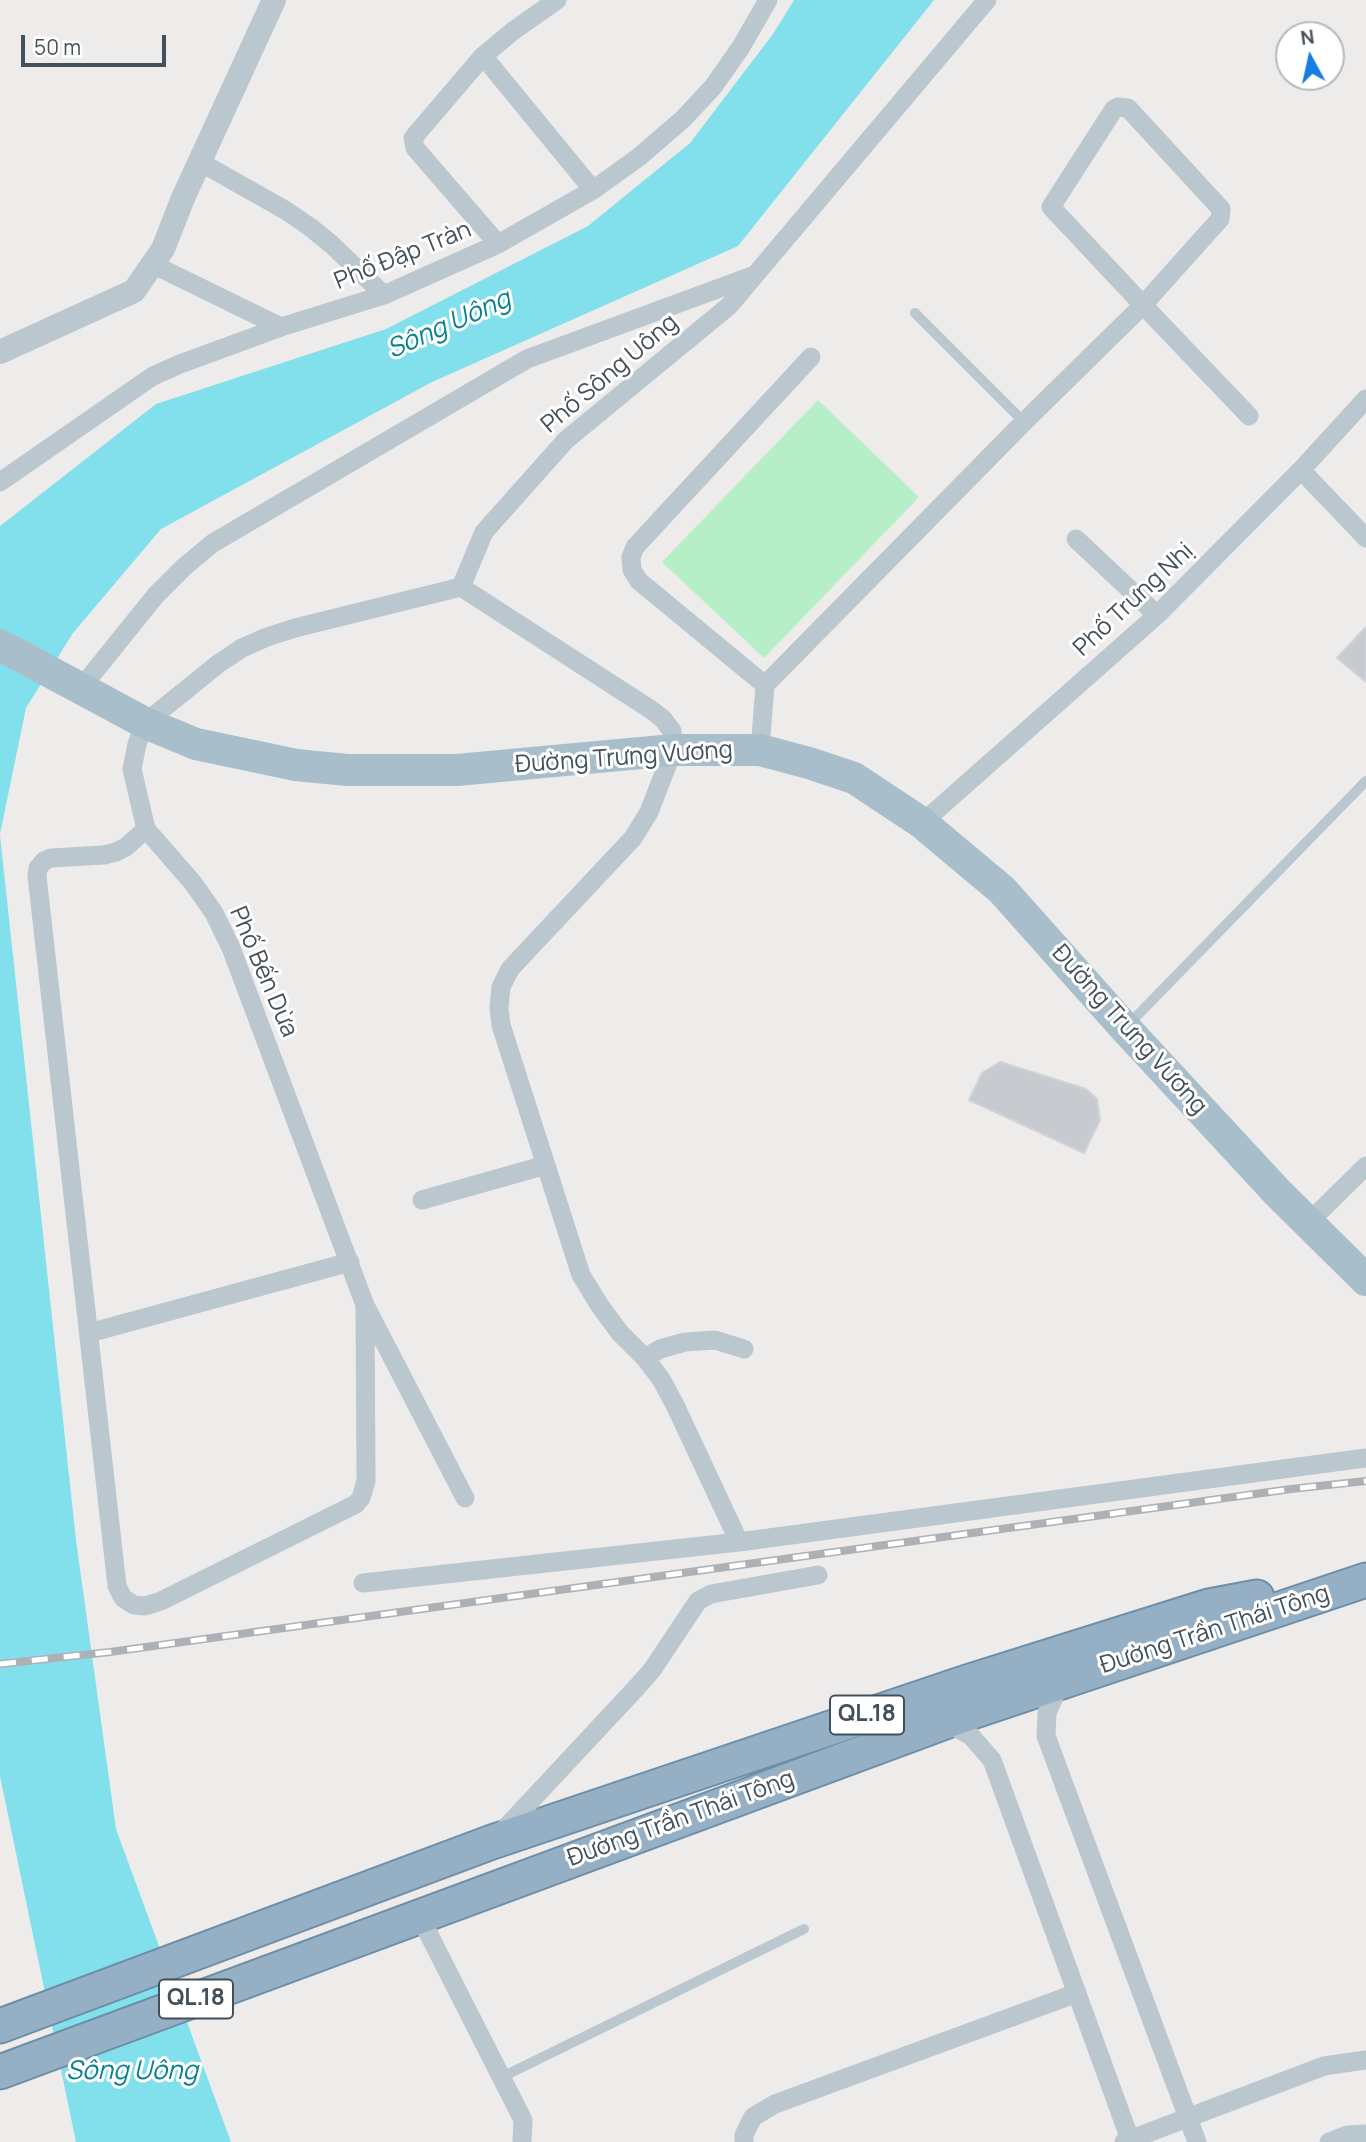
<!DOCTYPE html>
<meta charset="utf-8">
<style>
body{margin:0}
#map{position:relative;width:1366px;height:2142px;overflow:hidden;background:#eeebeb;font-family:Manrope,sans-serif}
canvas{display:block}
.north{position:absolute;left:1275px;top:21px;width:70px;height:70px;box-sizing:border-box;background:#fff;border:2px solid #b4b9bd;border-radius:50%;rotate:352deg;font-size:19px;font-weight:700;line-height:28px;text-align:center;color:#435059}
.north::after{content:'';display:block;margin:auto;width:24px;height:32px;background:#157fde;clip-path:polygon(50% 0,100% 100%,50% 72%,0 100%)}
.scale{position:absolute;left:21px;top:35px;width:145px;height:32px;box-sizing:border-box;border:4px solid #435059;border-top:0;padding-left:9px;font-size:21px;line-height:24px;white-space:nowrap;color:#435059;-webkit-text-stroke:5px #fff;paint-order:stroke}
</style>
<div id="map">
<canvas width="1366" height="2142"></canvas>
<div class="north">N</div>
<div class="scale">50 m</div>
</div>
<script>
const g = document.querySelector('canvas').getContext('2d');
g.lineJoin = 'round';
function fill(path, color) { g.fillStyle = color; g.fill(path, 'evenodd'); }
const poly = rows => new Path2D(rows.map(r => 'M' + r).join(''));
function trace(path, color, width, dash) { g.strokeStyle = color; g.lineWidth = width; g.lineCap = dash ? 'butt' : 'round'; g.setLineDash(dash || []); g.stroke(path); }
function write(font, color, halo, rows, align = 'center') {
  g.font = font + ' Manrope,sans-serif'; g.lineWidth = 6; g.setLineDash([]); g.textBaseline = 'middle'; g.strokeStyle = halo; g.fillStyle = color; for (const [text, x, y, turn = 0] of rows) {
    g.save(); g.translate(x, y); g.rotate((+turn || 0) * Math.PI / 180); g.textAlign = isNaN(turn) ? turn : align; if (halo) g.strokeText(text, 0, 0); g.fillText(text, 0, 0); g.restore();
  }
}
fill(poly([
 [818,400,919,497,764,658,662,562]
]), '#b6eec7');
fill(poly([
 [794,0,934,0,738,246,432,382,161,529,73,633,26,708,0,834,0,526,156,404,386,329,588,226,690,143,773,34],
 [0,835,76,1540,116,1829,231,2142,76,2142,0,1776]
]), '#82e0ec');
const building = poly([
 [1366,627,1366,682,1337,658,1366,627],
 [1000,1062,1086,1089,1097,1099,1100,1120,1084,1153,969,1100,982,1073,1000,1062]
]);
fill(building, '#c7cbd0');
trace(building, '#cfd2d7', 2);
const trunk = poly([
 [0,2026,492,1842,967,1682,1209,1606,1257,1597],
 [0,2072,975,1711,1366,1580]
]);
trace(trunk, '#6c8ea8', 37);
trace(poly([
 [915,313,1024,422],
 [1127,1026,1366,781],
 [502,2077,804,1929]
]), '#bbc7ce', 10);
trace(poly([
 [483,56,593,190],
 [200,162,285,210,310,227,331,244,384,295],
 [498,244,415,148,413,138,483,56,513,31,557,0],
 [152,264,281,327],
 [1301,470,1366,538],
 [0,482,153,376,180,364,281,327,384,295,498,244,593,190,639,157,683,119,713,87,741,47,768,0],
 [1076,539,1157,615],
 [461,587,295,628,267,637,242,648,218,664,145,723,137,744,132,769,146,829,193,883,214,913,231,948,365,1305,465,1498],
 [765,685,1024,422,1143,305,1051,207,1114,109,1118,107,1128,108,1221,209,1220,219,1143,305,1249,416],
 [81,688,156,595,184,567,213,543,527,359,755,275],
 [760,750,765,685,639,581,632,570,631,557,635,547,811,357],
 [922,823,1157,615,1301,470,1366,399],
 [146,829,126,847,116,852,104,855,51,858,44,861,38,868,37,876,117,1586,123,1598,134,1605,145,1606,161,1601,356,1504,361,1498,366,1481,365,1305],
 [422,1200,546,1165],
 [1308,1223,1366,1166],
 [89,1333,350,1262],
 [645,1358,660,1349,685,1342,715,1340,744,1349],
 [739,1542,675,1405,661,1379,645,1358,620,1333,600,1306,581,1275,501,1025,499,1008,501,987,510,969,633,838,649,812,673,750,672,731,663,719,650,709,461,587,484,532,566,440,729,306,987,0],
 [363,1583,739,1542,1366,1458],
 [1061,1681,1047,1713,1046,1736,1197,2142],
 [945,1722,971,1736,992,1760,1131,2142],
 [498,1836,637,1687,652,1670,698,1601,711,1594,818,1575],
 [419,1915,523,2120,522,2142],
 [744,2142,744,2135,753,2117,775,2104,1077,1993],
 [1124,2142,1324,2066,1366,2060],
 [1329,2142,1347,2135,1366,2134]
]), '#bbc7ce', 19);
trace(poly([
 [0,352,134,291,163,249,183,198,274,0]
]), '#bbc7ce', 24);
trace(poly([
 [0,645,145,723,196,744,296,765,347,770,457,770,673,750,760,750,809,763,854,778,922,823,1002,890,1125,1028,1278,1193,1366,1280]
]), '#a9becb', 32);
trace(trunk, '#95b0c4', 33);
const rail = poly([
 [0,1664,110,1652,1291,1489,1366,1481]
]);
trace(rail, '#adb1b6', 8);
trace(rail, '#fff', 5, [16]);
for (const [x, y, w] of [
 [867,1715,74],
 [196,1999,74]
]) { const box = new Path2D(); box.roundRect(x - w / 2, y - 19.5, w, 39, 5); g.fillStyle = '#fff'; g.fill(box); trace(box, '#435059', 2); }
write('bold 23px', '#435059', null, [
 ["QL.18",867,1715],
 ["QL.18",196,1999]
]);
write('24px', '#435059', '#fff', [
 ["Phố Đập Tràn",403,256,-22],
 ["Phố Sông Uông",610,374,-40],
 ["Phố Trưng Nhị",1134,600,-43],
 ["Đường Trưng Vương",624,758,-4],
 ["Phố Bến Dừa",263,972,67],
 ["Đường Trưng Vương",1129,1030,48],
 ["Đường Trần Thái Tông",1215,1630,-18],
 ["Đường Trần Thái Tông",681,1819,-20]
]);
write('italic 26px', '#0a808f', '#fff', [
 ["Sông Uông",449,325,-24],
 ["Sông Uông",132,2072]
]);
</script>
